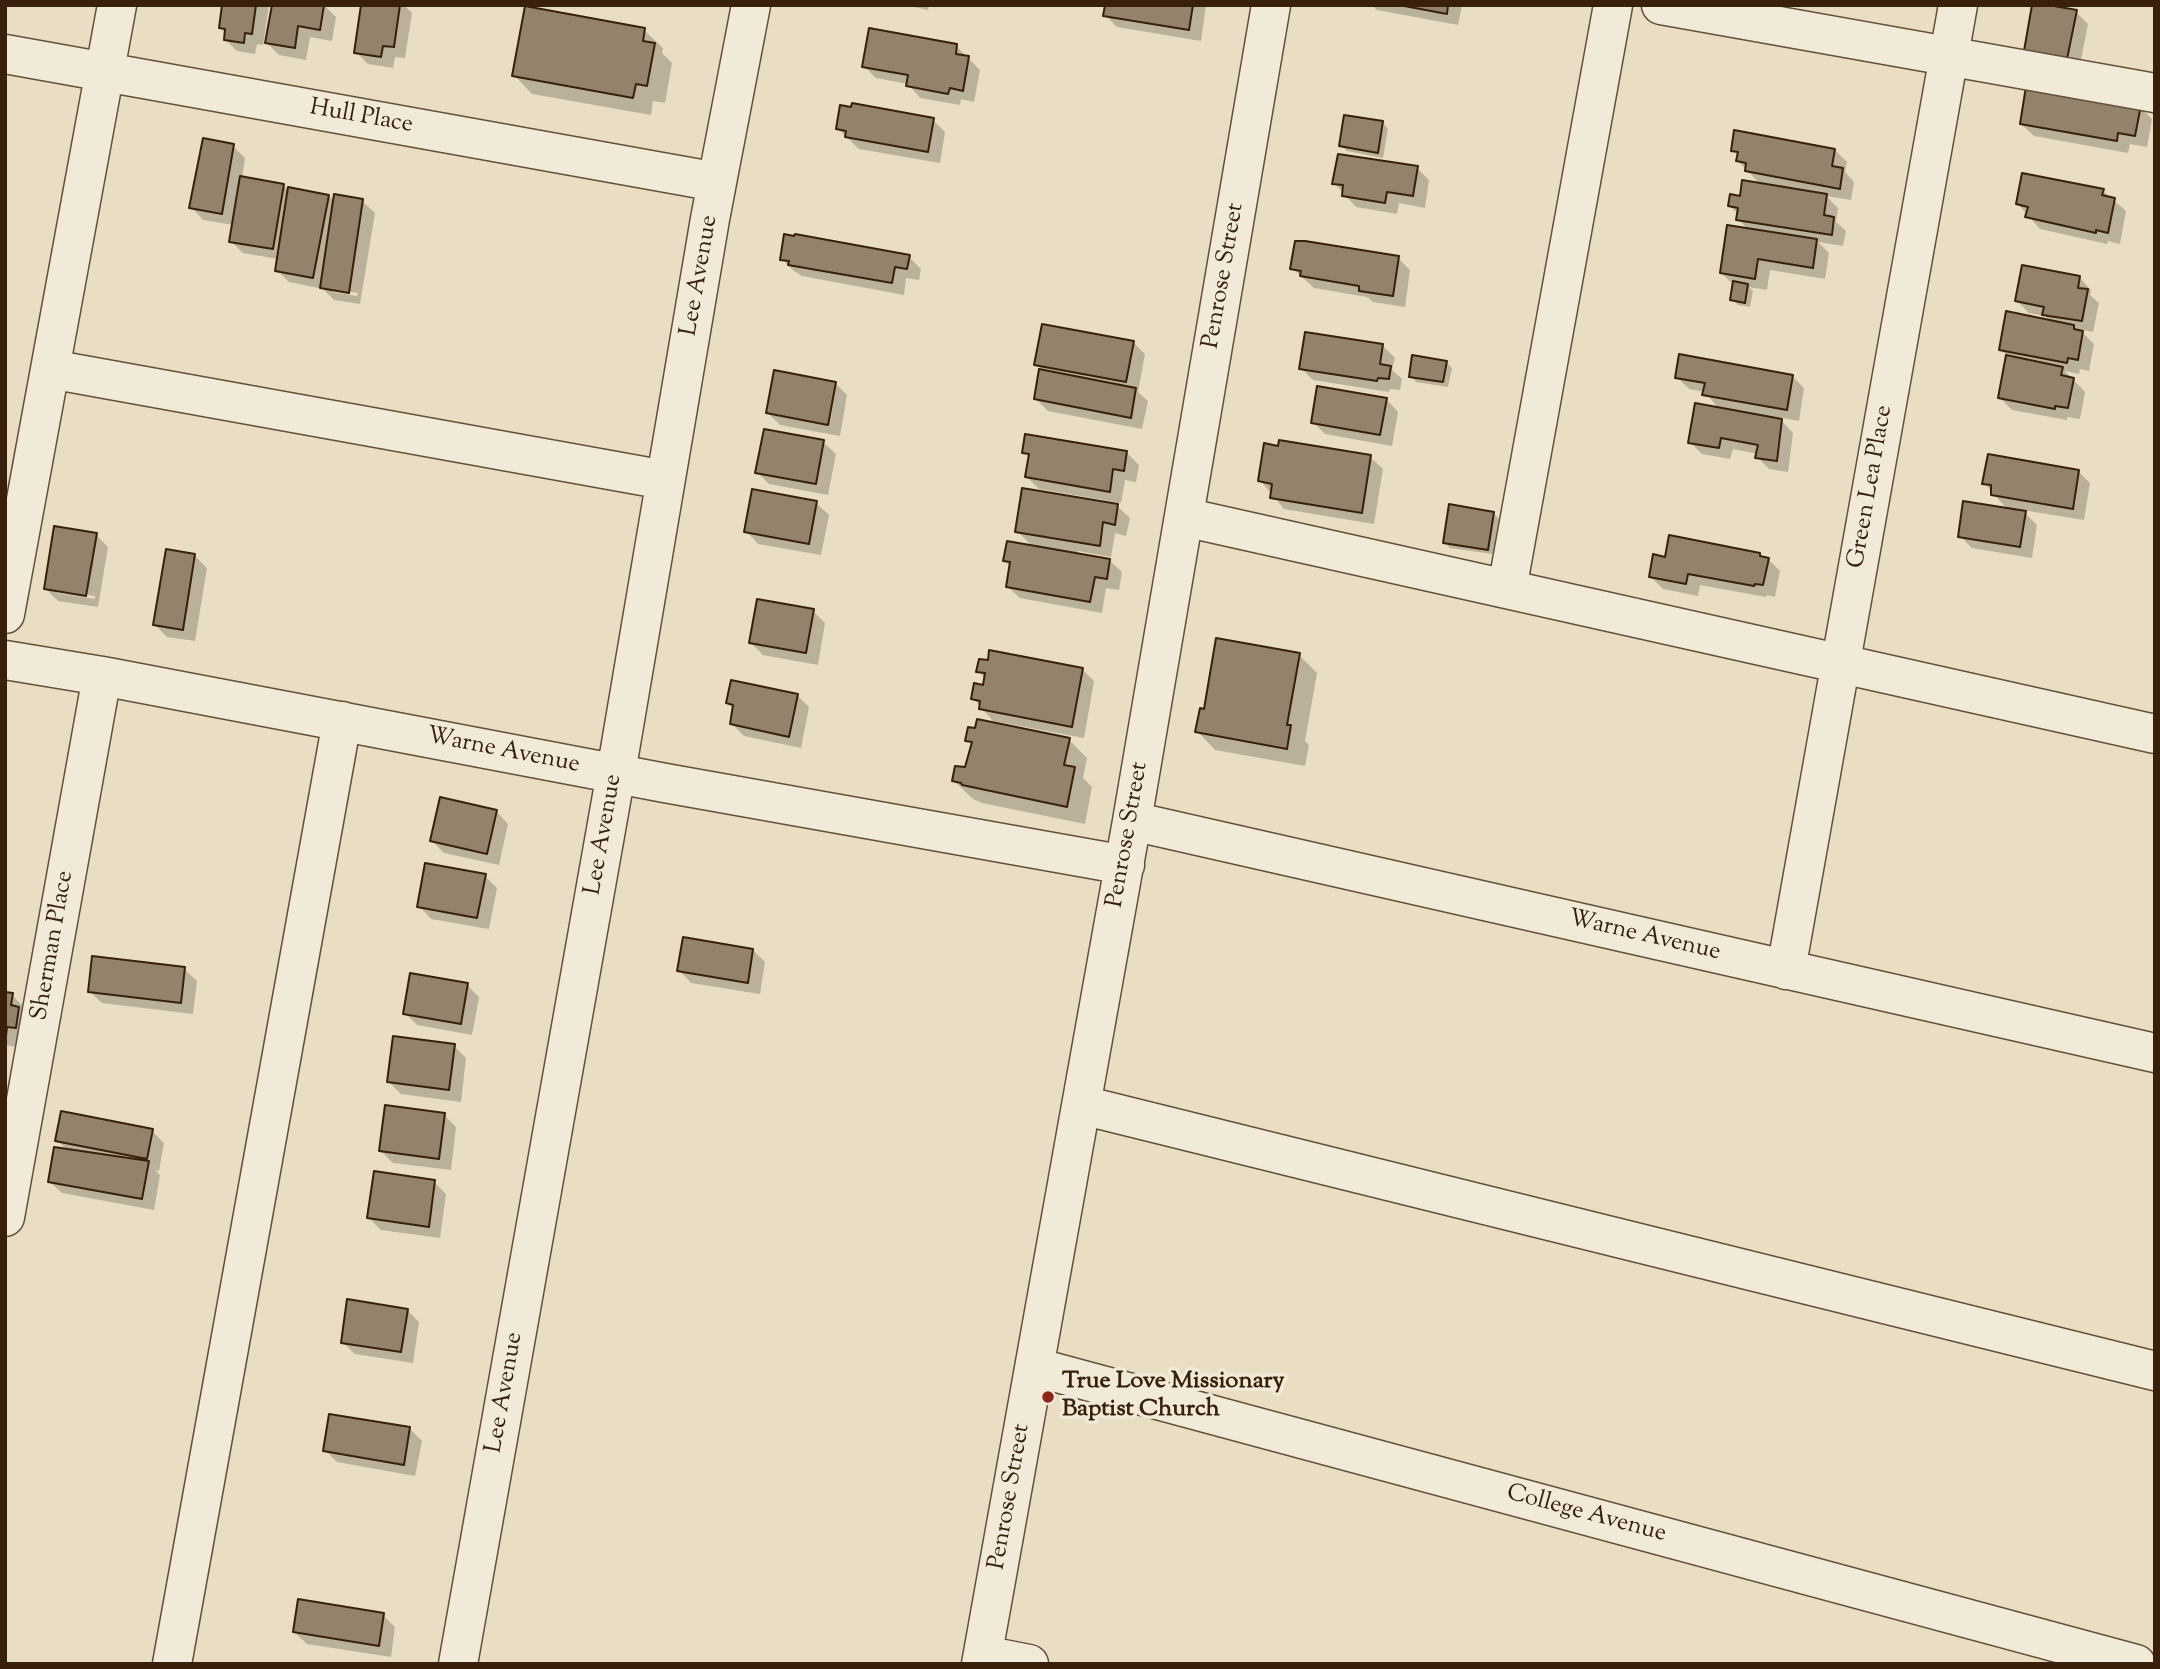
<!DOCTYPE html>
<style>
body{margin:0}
#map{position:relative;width:2160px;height:1669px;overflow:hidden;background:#e9dec3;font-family:"Sorts Mill Goudy",serif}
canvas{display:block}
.frame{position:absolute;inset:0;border:7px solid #38200d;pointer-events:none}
</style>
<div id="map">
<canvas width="2160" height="1669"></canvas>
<div class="frame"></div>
</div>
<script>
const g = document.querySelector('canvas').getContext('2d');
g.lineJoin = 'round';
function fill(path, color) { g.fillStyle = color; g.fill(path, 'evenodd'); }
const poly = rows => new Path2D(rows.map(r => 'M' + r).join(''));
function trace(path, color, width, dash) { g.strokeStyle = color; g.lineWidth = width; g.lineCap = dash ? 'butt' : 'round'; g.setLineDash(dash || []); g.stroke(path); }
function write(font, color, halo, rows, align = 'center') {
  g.font = font + ' "Sorts Mill Goudy",serif'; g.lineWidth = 7; g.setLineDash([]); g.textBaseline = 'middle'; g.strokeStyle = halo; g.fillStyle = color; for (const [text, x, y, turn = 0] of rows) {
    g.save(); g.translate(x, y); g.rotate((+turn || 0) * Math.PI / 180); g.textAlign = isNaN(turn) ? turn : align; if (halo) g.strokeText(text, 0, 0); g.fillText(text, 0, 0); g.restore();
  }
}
fill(poly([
 [224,5,269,5,263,45,257,44,255,54,237,51,225,39,227,34,221,28],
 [274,5,324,5,336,17,332,41,310,37,306,60,279,55,267,43],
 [363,5,404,5,412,13,405,58,395,57,393,68,368,64,356,52],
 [905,5,929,5,928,10],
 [1107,5,1206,5,1201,41,1117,27,1105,15],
 [1372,5,1462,5,1458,25,1377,10],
 [2076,12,2088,24,2079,70,2026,50],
 [644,30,663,48,662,53,672,63,665,103,653,101,651,115,532,94,514,75],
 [956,46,980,70,974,102,961,99,960,105,920,98,908,84,876,78,864,66],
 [2140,107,2152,119,2147,147,2130,144,2128,153,2034,136,2021,124],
 [852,109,933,120,945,132,940,163,859,149,838,129],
 [1383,123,1388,129,1383,158,1347,151,1341,146],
 [233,146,245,158,242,178,284,186,289,191,329,196,335,202,362,201,375,213,360,304,334,300,323,289,289,282,277,270,278,259,243,253,231,241,234,225,203,220,191,207],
 [333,289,358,293,357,296,333,292],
 [1733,150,1835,150,1847,162,1845,172,1854,182,1851,200,1826,196,1838,208,1836,222,1846,231,1843,246,1818,242,1829,253,1825,279,1770,270,1767,290,1749,287,1753,291,1750,307,1738,305,1732,299,1734,285,1721,273,1749,230,1738,219,1739,215,1730,206,1761,185,1738,161,1739,156],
 [1417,168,1429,180,1425,208,1399,203,1397,214,1356,207,1334,183],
 [2103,191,2126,211,2120,244,2108,241,2107,244,2040,229,2018,204],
 [909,257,921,269,919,280,906,278,904,295,802,276,794,271,782,259],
 [1398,258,1410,270,1405,307,1373,302,1367,297,1314,288,1292,268],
 [2079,277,2091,290,2090,295,2099,303,2093,332,2084,330,2083,333,2094,344,2089,371,2080,369,2079,374,2065,371,2085,392,2080,419,2067,417,2067,420,2012,410,2000,398,2008,357,2001,349,2051,322,2045,316,2029,313,2017,301],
 [1133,342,1145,354,1138,392,1148,401,1142,429,1048,411,1036,399,1041,369,1036,364],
 [1383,346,1395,358,1392,370,1402,379,1400,390,1390,389,1389,392,1313,380,1301,368],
 [1446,362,1452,368,1448,387,1416,382,1411,376],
 [1792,376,1804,388,1799,421,1778,417,1793,433,1788,472,1769,469,1757,457,1758,454,1733,449,1730,459,1702,454,1690,442,1719,409,1705,392,1689,389,1677,377],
 [835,383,847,395,840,436,780,425,768,413],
 [1386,399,1398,412,1392,446,1325,434,1313,422],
 [823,442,836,454,828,495,769,484,757,472],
 [1024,452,1127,453,1139,465,1136,482,1125,480,1121,503,1039,489,1027,477,1030,458],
 [1370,457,1383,469,1374,524,1284,509,1260,480],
 [2078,471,2090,483,2084,520,2022,510,2037,525,2032,558,1972,548,1960,536,2008,510,1984,483],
 [816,503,829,515,821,555,758,544,746,531],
 [1117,506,1130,518,1126,536,1115,533,1111,557,1078,551,1077,555,1109,560,1122,572,1119,590,1106,588,1102,613,1020,598,1007,586,1011,567,1005,561,1033,547,1017,531],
 [1493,513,1499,519,1493,554,1450,548,1445,542],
 [96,535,108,547,98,607,58,601,46,589],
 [57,590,95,596,95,599,57,593],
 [1760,555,1768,559,1780,571,1775,597,1767,595,1766,597,1700,585,1698,596,1663,589,1650,576,1666,559],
 [195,556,207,568,195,641,167,637,155,625],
 [813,611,825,623,818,665,763,655,751,643],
 [1299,655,1317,673,1305,741,1309,745,1305,766,1215,750,1197,731,1205,711],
 [1082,669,1094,681,1084,738,993,721,973,698,984,687,986,679,978,671],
 [797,695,809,707,801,748,744,736,732,724,734,709,728,702],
 [967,740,1069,740,1087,758,1083,778,1092,787,1085,824,982,803,973,799,954,781,966,769,973,746],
 [496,811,508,824,499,865,444,853,432,841],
 [485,876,497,888,489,929,431,919,419,906],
 [753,950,765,962,760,994,691,983,679,970],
 [184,969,197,981,193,1014,102,1003,89,991],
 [467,985,479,997,472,1035,417,1025,405,1013],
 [5,994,12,995,24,1007,17,1047,5,1045],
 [454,1046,466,1058,461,1102,401,1094,389,1082],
 [444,1115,456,1127,451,1170,393,1163,381,1151],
 [152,1131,164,1143,159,1171,155,1170,160,1175,154,1210,62,1193,49,1181,68,1151,57,1140],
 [434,1182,446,1194,440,1238,381,1230,369,1218],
 [407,1310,419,1322,413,1363,355,1354,342,1342],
 [410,1429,422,1441,415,1476,337,1462,325,1450],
 [383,1615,395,1627,391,1657,307,1644,294,1632]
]), '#0003');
const building = poly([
 [222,5,256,5,252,34,245,33,244,43,224,40,225,29,219,28,222,5],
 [272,5,324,5,320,30,298,26,295,48,265,43,272,5],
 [361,5,400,5,394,47,383,46,381,57,354,53,361,5],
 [1105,5,1193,5,1189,30,1103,16,1105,5],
 [1399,5,1448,5,1447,14,1399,5],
 [2032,5,2048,5,2077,10,2067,59,2024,51,2032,5],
 [525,6,645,28,643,41,655,43,647,86,636,84,633,98,512,76,525,6],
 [869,28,957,44,956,54,969,56,963,91,950,88,948,94,906,86,908,75,862,67,869,28],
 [2027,80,2141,105,2135,136,2118,133,2117,141,2020,124,2027,80],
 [852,103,934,118,928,152,845,137,846,131,836,129,840,105,851,107,852,103],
 [1344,115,1383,121,1378,153,1339,146,1344,115],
 [1734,130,1835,149,1832,166,1843,168,1840,189,1745,171,1746,163,1736,161,1738,152,1731,151,1734,130],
 [203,138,234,144,222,214,189,208,203,138],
 [1338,154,1418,166,1413,196,1387,192,1385,203,1342,196,1343,185,1332,184,1338,154],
 [2022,173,2104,189,2102,195,2115,198,2108,233,2096,230,2096,233,2025,217,2028,207,2016,204,2022,173],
 [240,176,284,184,273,249,229,242,240,176],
 [1742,180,1827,194,1824,215,1834,217,1832,235,1736,220,1738,208,1728,206,1730,194,1740,196,1742,180],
 [288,187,329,195,313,278,275,271,288,187],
 [334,194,363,199,349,293,320,288,334,194],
 [1727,225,1817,239,1813,268,1758,259,1755,279,1720,273,1727,225],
 [784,234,794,236,795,234,910,255,907,269,895,267,892,283,788,265,789,261,780,260,784,234],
 [1295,241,1305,241,1399,256,1393,296,1359,291,1359,286,1300,276,1301,271,1290,269,1295,241],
 [2022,265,2080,276,2078,288,2088,289,2082,321,2042,315,2044,307,2015,301,2022,265],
 [1733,281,1748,284,1745,303,1730,300,1733,281],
 [2006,311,2074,325,2074,329,2083,331,2078,360,2068,358,2067,363,1999,350,2006,311],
 [1042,324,1134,341,1126,382,1034,365,1042,324],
 [1305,332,1383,344,1380,364,1391,366,1389,379,1378,378,1377,381,1299,369,1305,332],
 [1679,354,1793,375,1787,410,1702,395,1705,383,1675,378,1679,354],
 [1412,355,1447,361,1443,382,1409,377,1412,355],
 [2006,355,2063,367,2061,375,2074,378,2068,408,2055,406,2055,409,1998,398,2006,355],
 [1039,369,1136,388,1131,418,1034,399,1039,369],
 [774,370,836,382,828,425,766,413,774,370],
 [1317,386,1387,398,1380,435,1311,423,1317,386],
 [1695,403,1782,419,1777,461,1755,458,1758,445,1721,438,1719,448,1688,443,1695,403],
 [764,429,824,440,816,484,755,473,764,429],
 [1025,434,1127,451,1124,471,1113,469,1110,492,1025,477,1029,454,1022,453,1025,434],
 [1279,440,1371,455,1362,513,1270,498,1272,484,1258,481,1264,443,1278,446,1279,440],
 [1988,454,2079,470,2073,509,1991,495,1991,485,1982,484,1988,454],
 [1022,488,1118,504,1115,525,1103,522,1100,546,1015,532,1022,488],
 [752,489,817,501,809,544,744,532,752,489],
 [1963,501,2026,511,2020,547,1958,537,1963,501],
 [1449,504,1494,512,1488,550,1443,543,1449,504],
 [54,526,97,533,86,596,44,589,54,526],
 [1669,535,1760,553,1760,556,1769,558,1763,585,1755,584,1754,586,1688,574,1686,584,1649,577,1653,554,1665,557,1669,535],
 [1007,541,1110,559,1107,579,1095,577,1090,602,1006,587,1010,562,1003,561,1007,541],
 [166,549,195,554,183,630,153,625,166,549],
 [757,599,814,609,806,653,749,643,757,599],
 [1216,638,1300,653,1287,725,1291,725,1287,749,1195,732,1200,708,1204,709,1216,638],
 [989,650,1083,668,1072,727,979,709,980,701,971,699,974,683,983,685,985,673,976,672,979,659,988,660,989,650],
 [731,680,798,694,789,737,730,724,733,705,726,703,731,680],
 [977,719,1070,738,1064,765,1075,767,1067,807,962,785,961,783,952,781,955,766,965,767,972,742,965,741,968,727,975,728,977,719],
 [440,797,497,810,487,854,430,841,440,797],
 [425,863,486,874,477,918,417,907,425,863],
 [683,937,753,949,748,983,677,971,683,937],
 [92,956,185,967,181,1003,88,992,92,956],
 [410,973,468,983,461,1024,403,1014,410,973],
 [5,992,13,993,11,1005,19,1007,16,1028,7,1027,6,1036,5,992],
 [393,1036,455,1044,449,1090,387,1082,393,1036],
 [385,1105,445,1113,439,1159,379,1151,385,1105],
 [61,1111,153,1129,147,1159,55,1141,61,1111],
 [54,1147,149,1161,142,1199,48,1182,54,1147],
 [374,1171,435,1180,429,1227,367,1218,374,1171],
 [347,1299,408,1309,401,1352,341,1343,347,1299],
 [329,1414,410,1427,404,1465,323,1451,329,1414],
 [298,1599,384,1613,379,1646,293,1632,298,1599]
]);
fill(building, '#94836c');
trace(building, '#38200d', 2);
const minor = poly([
 [1661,5,2155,93],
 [5,54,717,182],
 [50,369,665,480],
 [1184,517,2155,734],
 [1507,589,1613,5],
 [5,614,117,5],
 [5,660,102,676,665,783,1125,865],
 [1132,821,2155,1053],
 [1786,970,1958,5],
 [1082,1105,2155,1371],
 [5,1217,102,676],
 [1035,1367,2136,1664],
 [983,1655,1029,1664],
 [172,1664,342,721],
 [458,1664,616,773,710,219,751,5],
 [981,1664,1132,821,1271,5]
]);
trace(minor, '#64503a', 41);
trace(minor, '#f1ead8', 38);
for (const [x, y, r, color] of [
 [1048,1397,7,"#8f2418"]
]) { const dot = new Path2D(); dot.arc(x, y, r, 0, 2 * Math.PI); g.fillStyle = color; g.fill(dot); trace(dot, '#f1ead8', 2.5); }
write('24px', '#38200d', '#f1ead8', [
 ["Hull Place",361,118,10],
 ["Lee Avenue",701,276,-80],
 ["Penrose Street",1225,276,-80],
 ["Green Lea Place",1872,487,-80],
 ["Warne Avenue",503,752,11],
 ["Lee Avenue",605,835,-80],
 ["Penrose Street",1129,835,-80],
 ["Warne Avenue",1644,937,13],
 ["Sherman Place",54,946,-80],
 ["Lee Avenue",506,1393,-80],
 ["Penrose Street",1011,1497,-80],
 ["College Avenue",1586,1515,15]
]);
write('bold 24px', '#38200d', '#f1ead8', [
 ["True Love Missionary",1062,1383],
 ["Baptist Church",1062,1411]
], 'left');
</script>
